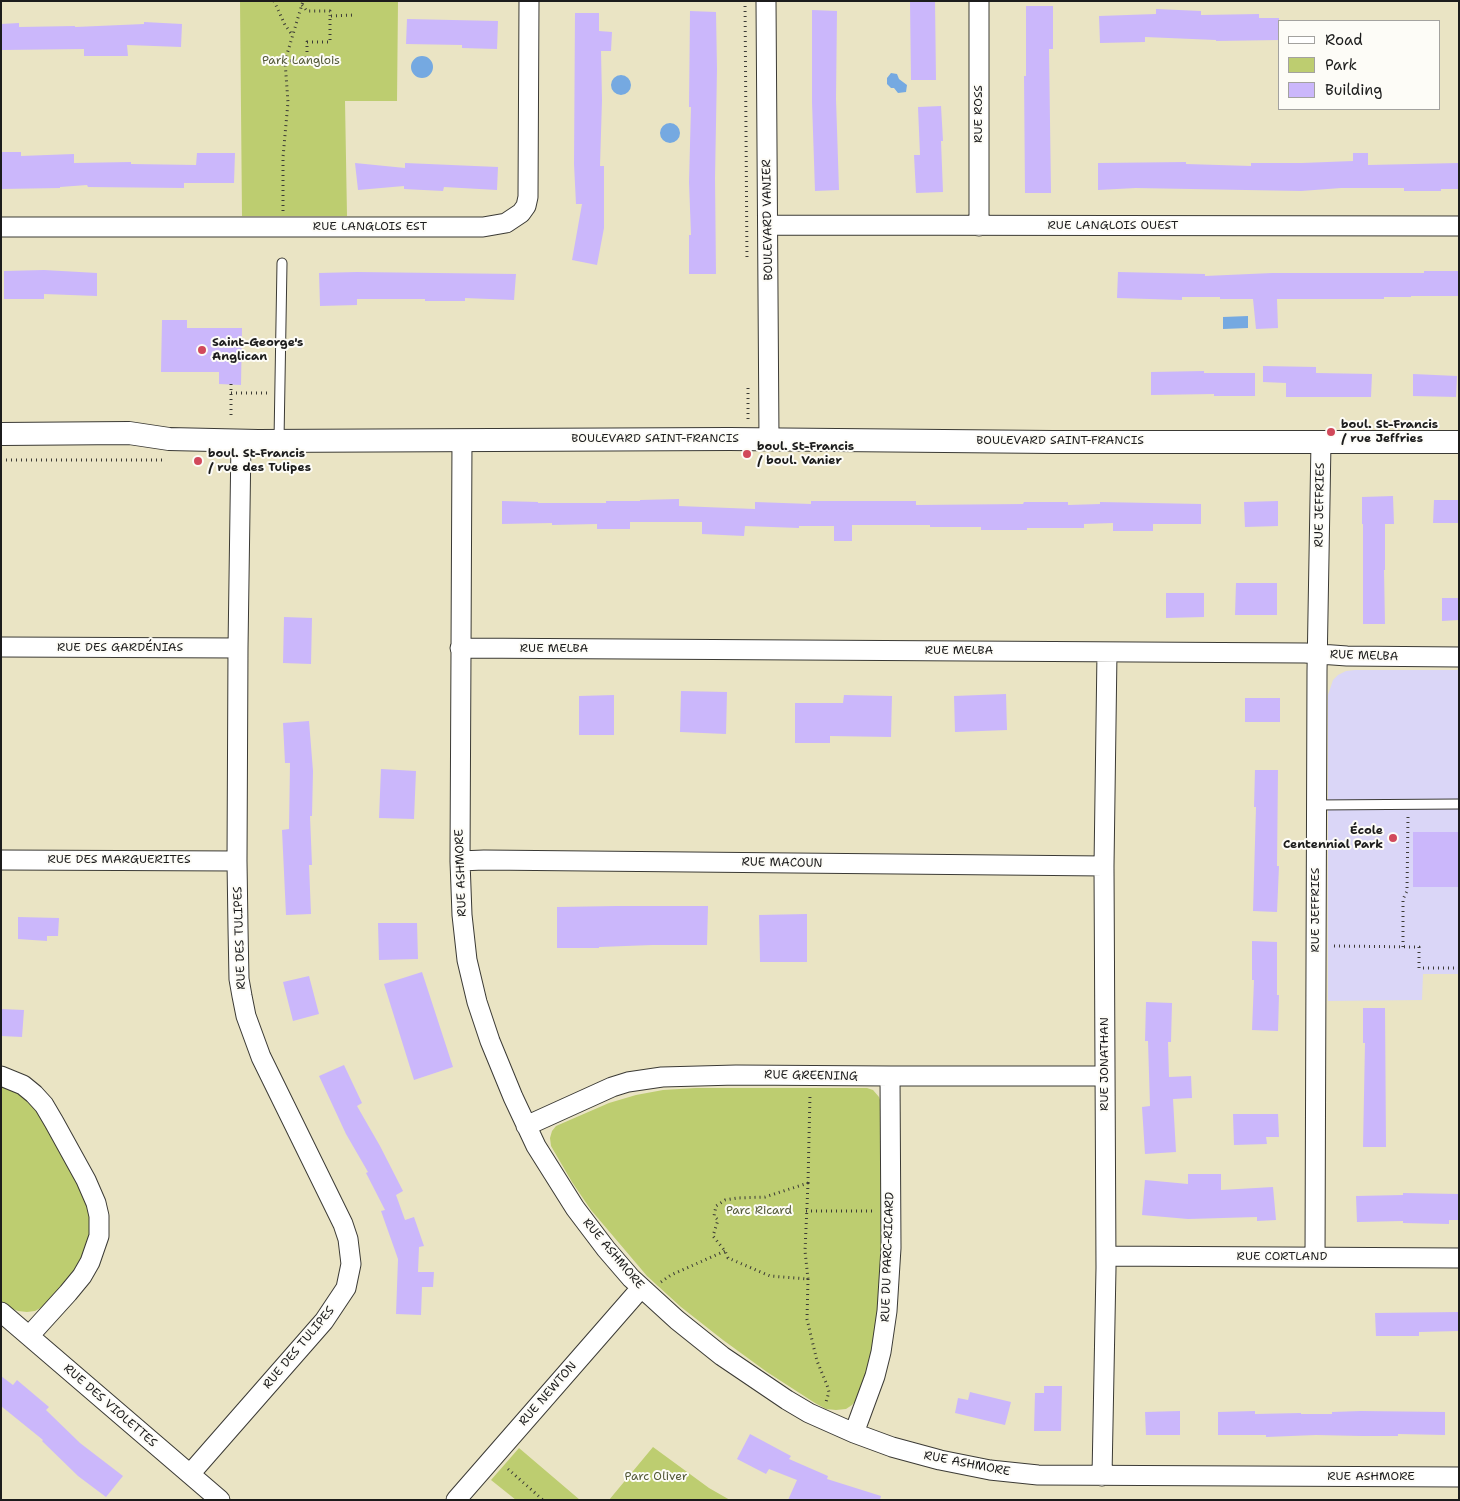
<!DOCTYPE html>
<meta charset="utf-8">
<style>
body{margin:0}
#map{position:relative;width:1460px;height:1501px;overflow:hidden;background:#eae4c4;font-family:"Shantell Sans",sans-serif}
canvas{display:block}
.frame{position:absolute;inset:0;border:2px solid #1c1c1c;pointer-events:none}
.legend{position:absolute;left:1278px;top:20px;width:162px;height:90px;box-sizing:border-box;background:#fdfcf7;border:1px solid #a3a29f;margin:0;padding:6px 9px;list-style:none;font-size:15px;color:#1c1c1c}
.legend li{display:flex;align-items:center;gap:10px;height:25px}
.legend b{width:25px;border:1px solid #a3a29f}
</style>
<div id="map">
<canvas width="1460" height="1501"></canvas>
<div class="frame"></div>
<ul class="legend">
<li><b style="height:6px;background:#fff"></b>Road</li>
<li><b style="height:14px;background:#bdcd70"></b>Park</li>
<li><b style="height:14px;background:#cbb7fb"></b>Building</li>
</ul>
</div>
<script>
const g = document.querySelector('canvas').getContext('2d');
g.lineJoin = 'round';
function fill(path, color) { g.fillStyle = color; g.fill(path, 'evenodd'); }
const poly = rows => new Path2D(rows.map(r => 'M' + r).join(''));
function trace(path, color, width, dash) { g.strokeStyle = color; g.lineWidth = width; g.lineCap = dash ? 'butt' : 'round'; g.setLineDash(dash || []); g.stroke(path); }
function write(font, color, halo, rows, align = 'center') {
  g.font = font + ' "Shantell Sans",sans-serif'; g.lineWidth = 4; g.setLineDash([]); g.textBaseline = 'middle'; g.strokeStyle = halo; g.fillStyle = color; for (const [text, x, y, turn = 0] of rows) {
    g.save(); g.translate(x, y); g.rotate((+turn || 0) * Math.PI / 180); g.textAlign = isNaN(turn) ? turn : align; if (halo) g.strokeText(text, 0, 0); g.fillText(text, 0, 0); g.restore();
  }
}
fill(poly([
 [1355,670,1459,670,1459,974,1423,974,1422,1000,1328,1001,1328,695,1333,680,1338,675,1346,671]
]), '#dad6f7');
fill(poly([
 [240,1,398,1,397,101,345,101,347,216,242,216],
 [1,1086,10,1089,23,1097,37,1112,53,1135,83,1190,90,1215,90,1242,77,1271,59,1291,42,1307,35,1311,27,1312,18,1311,8,1307,1,1301],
 [696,1088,867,1088,873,1090,879,1097,882,1106,882,1267,878,1315,873,1347,865,1380,858,1398,852,1405,846,1409,836,1410,826,1409,815,1403,767,1372,723,1340,681,1307,647,1276,591,1210,572,1182,551,1146,550,1138,552,1131,556,1126,609,1103,636,1095,663,1090],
 [653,1447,709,1488,730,1500,609,1500],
 [519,1448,580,1500,516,1500,491,1480]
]), '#bdcd70');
fill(poly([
 '411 67a11 11 0 1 1 22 0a11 11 0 1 1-22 0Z',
 [891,73,897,74,899,79,907,85,906,92,898,93,894,88,891,88,887,84,887,78],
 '611 85a10 10 0 1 1 20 0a10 10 0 1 1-20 0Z',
 '660 133a10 10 0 1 1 20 0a10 10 0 1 1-20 0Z',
 [1248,316,1248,328,1223,329,1223,317]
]), '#75a9e1');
fill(poly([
 [910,1,935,1,936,80,911,80],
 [1026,6,1053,6,1053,49,1049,49,1051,193,1025,193,1024,76,1026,76],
 [1156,9,1201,11,1201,15,1259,14,1259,18,1279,18,1279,40,1216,41,1216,40,1145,37,1145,42,1100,43,1099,16,1156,14],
 [812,10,837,11,836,99,839,190,815,191,812,102],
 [690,11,716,12,717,69,715,178,716,274,689,274,689,235,691,235,689,182,691,107,689,107],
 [575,13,599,13,599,31,612,32,611,51,601,51,602,100,600,166,604,166,604,228,597,265,572,260,582,204,576,204,574,164],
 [407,19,498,21,497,49,462,48,462,45,406,44],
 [144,22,182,24,181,47,127,45,128,56,84,56,84,49,1,50,1,24,19,23,19,27,75,26,75,27,144,24],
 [941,106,943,141,941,141,943,192,916,193,914,155,920,155,918,107],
 [1,152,21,152,21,156,74,154,74,163,131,162,131,164,196,165,197,153,235,153,234,183,184,183,184,188,88,187,87,185,60,187,60,188,1,189],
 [1353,153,1368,153,1368,165,1459,163,1459,189,1441,189,1441,191,1404,191,1404,188,1341,188,1301,191,1136,188,1098,190,1098,163,1186,162,1186,164,1251,166,1251,163,1302,163,1353,161],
 [355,163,405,168,405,163,498,167,497,190,444,187,443,191,404,189,404,186,358,190],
 [44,270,97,273,97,296,44,294,44,299,4,299,4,271],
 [1424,271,1459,271,1459,296,1411,296,1411,297,1384,297,1384,299,1277,299,1278,328,1256,329,1253,299,1220,299,1220,297,1182,297,1182,300,1117,298,1118,272,1205,274,1205,276,1272,273,1424,273],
 [357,272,516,274,514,300,465,298,465,301,425,301,425,299,357,299,357,305,320,306,319,273],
 [162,320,187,320,187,328,242,328,241,385,219,384,219,372,161,372],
 [1263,366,1316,367,1316,373,1372,374,1371,397,1286,397,1286,383,1263,382],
 [1204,371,1204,373,1255,373,1255,396,1214,396,1214,394,1151,395,1151,372],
 [1413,374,1457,376,1456,397,1413,396],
 [1393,496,1394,524,1385,524,1385,570,1384,570,1385,624,1363,624,1363,524,1362,524,1362,497],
 [679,499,679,506,755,509,755,502,811,504,811,501,916,501,916,505,1023,504,1024,502,1068,502,1068,505,1100,504,1100,502,1201,504,1201,524,1153,524,1153,531,1113,531,1113,523,1084,524,1084,528,1027,528,1027,530,981,530,981,527,930,527,930,525,852,525,852,541,834,541,834,526,799,526,799,528,745,526,744,536,702,534,702,522,630,522,630,529,597,529,597,524,552,525,552,523,502,524,502,501,538,502,538,503,606,503,606,501,640,501,640,500],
 [1434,500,1459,500,1459,523,1433,523],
 [1278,501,1278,526,1245,527,1244,502],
 [1236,583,1277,583,1277,615,1235,615],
 [1166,593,1204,593,1204,617,1166,618],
 [1442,598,1459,598,1459,620,1442,621],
 [284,617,312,618,311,664,283,663],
 [681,691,727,692,726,734,680,732],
 [1006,694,1007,730,955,732,954,696],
 [614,695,614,735,579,735,579,696],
 [844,695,892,696,891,737,830,736,830,743,795,743,795,703,843,703],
 [1245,698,1280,698,1280,722,1245,722],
 [309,721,313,771,312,816,310,816,312,865,309,865,311,914,286,915,282,830,289,829,290,763,285,763,283,723],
 [381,769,416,771,414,819,379,818],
 [1255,770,1278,770,1277,866,1279,866,1277,912,1253,911,1256,807,1254,807],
 [1413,832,1459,832,1459,887,1413,887],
 [616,906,708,906,707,945,652,945,599,947,599,948,557,948,557,907],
 [807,914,807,962,760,962,759,915],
 [18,917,59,918,58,936,47,936,47,941,18,939],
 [378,923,417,923,418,959,379,960],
 [1252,941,1277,942,1277,995,1279,995,1278,1031,1252,1030,1254,980,1252,980],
 [422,972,453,1067,414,1080,384,984],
 [309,976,319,1014,293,1021,283,982],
 [1146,1002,1172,1003,1171,1042,1168,1042,1169,1077,1191,1076,1192,1098,1173,1099,1176,1152,1145,1154,1142,1107,1150,1106,1148,1041,1145,1041],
 [1363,1008,1385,1008,1386,1147,1363,1147,1365,1043,1363,1043],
 [1,1009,24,1010,22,1037,1,1036],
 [344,1065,362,1103,357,1106,380,1146,403,1191,396,1195,405,1220,414,1217,424,1246,419,1247,418,1272,434,1272,433,1287,422,1287,421,1315,396,1314,398,1259,381,1211,385,1210,366,1173,368,1172,346,1134,319,1076],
 [1233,1114,1278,1114,1279,1137,1266,1137,1267,1144,1234,1145],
 [1188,1174,1221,1174,1221,1190,1273,1187,1276,1220,1257,1221,1257,1217,1188,1219,1142,1215,1145,1180,1188,1184],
 [1403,1193,1459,1194,1459,1220,1449,1220,1449,1224,1403,1223,1403,1221,1357,1222,1356,1196,1403,1195],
 [1459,1312,1459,1331,1419,1332,1419,1336,1376,1336,1375,1313],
 [1,1376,13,1385,17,1380,49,1407,46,1410,80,1443,123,1476,106,1497,78,1476,42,1441,43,1440,1,1406],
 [1044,1386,1062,1386,1061,1431,1034,1431,1035,1393,1044,1393],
 [970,1392,1011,1402,1005,1425,955,1413,958,1398,968,1400],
 [1180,1411,1180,1435,1146,1435,1145,1412],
 [1255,1411,1255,1414,1301,1413,1301,1414,1332,1414,1332,1412,1361,1411,1445,1412,1445,1435,1398,1434,1398,1436,1361,1436,1316,1435,1266,1437,1266,1435,1218,1435,1218,1412],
 [750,1434,791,1456,789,1459,828,1476,827,1479,881,1496,880,1500,788,1500,797,1480,769,1469,766,1474,737,1459]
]), '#cbb7fb');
const service = poly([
 [279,440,282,263],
 [1316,805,1459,804]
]);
const minor = poly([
 [766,1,769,439],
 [979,1,979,226],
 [768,225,1459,226],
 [1,227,483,227,506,223,521,213,526,206,528,197,529,1],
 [462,440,460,861,462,915,467,960,477,1002,490,1041,513,1097,536,1146,575,1208,606,1249,631,1278,677,1320,722,1356,787,1400,809,1413,854,1433,892,1447,940,1460,990,1470,1038,1475,1459,1477],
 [1,647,238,648],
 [460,648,1305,653,1347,656,1459,657],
 [1,860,237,861],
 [460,861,484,860,1104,866],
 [1,1076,23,1085,34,1094,44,1105,54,1122,86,1180,96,1203,99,1216,99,1236,90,1262,82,1276,68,1293,29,1336],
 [526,1126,612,1087,628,1082,662,1077,736,1075,890,1076,1105,1076],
 [1106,1256,1459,1258],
 [1315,1257,1317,671,1321,442],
 [1,1312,220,1500],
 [854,1433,875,1376,881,1352,887,1311,891,1248,890,1076],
 [190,1474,324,1321,346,1288,351,1264,348,1239,343,1224,261,1057,246,1016,242,996,239,979,238,928,237,861,238,648,241,441],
 [1102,1476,1106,1268,1104,866,1107,652],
 [456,1500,641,1288]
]);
const tertiary = poly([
 [1,434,129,433,169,439,258,441,729,439,1052,442,1459,442]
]);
trace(service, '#3b3a35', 11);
trace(minor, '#3b3a35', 21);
trace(tertiary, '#3b3a35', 24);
trace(poly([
 [274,1,285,25,293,36],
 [745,1,747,261],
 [302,5,307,11,330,11,330,16],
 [285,61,307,60,307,42,330,42,330,16,355,15],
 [283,211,283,157,288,102,285,61,303,1],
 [231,384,231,418],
 [748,388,748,419],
 [231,393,267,393],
 [1,460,163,460],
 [1334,946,1419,947,1419,968,1459,968],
 [1403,947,1403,899,1407,891,1408,816],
 [808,1183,805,1251,808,1279,770,1276,728,1258,725,1251,713,1236,718,1220,714,1216,716,1206,725,1200,737,1198,765,1197,808,1183],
 [808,1183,810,1094],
 [806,1211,873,1211],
 [808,1279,807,1319,817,1361,827,1385,829,1392,826,1402],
 [661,1282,671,1275,725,1251],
 [508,1469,543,1500]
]), '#3b3a35', 3, [1, 4]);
trace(service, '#fff', 9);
trace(minor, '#fff', 19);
trace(tertiary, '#fff', 22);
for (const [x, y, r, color] of [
 [202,350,5,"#d1495b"],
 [1331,432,5,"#d1495b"],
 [747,454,5,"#d1495b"],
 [198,461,5,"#d1495b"],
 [1393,838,5,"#d1495b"]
]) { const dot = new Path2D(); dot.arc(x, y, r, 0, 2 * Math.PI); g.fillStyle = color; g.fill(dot); trace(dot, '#fdfcf7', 2); }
write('12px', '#545a39', '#fdfcf7', [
 ["Park Langlois",301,61],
 ["Parc Ricard",759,1211],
 ["Parc Oliver",656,1477]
]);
write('12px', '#1c1c1c', '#fdfcf7', [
 ["RUE ROSS",979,114,-90],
 ["BOULEVARD VANIER",768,220,-91],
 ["RUE LANGLOIS OUEST",1113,226],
 ["RUE LANGLOIS EST",370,227],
 ["BOULEVARD SAINT-FRANCIS",655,439],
 ["BOULEVARD SAINT-FRANCIS",1060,441],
 ["RUE JEFFRIES",1320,505,-89],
 ["RUE DES GARDÉNIAS",120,648],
 ["RUE MELBA",554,649],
 ["RUE MELBA",959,651],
 ["RUE MELBA",1364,656,2],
 ["RUE DES MARGUERITES",119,860],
 ["RUE MACOUN",782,863,1],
 ["RUE ASHMORE",461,873,-92],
 ["RUE JEFFRIES",1316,910,-90],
 ["RUE DES TULIPES",240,938,-92],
 ["RUE JONATHAN",1105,1064,-90],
 ["RUE GREENING",811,1076,1],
 ["RUE ASHMORE",613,1254,50],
 ["RUE DU PARC-RICARD",888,1257,-88],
 ["RUE CORTLAND",1282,1257],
 ["RUE DES TULIPES",299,1348,-50],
 ["RUE NEWTON",548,1394,-49],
 ["RUE DES VIOLETTES",110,1406,41],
 ["RUE ASHMORE",967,1464,11],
 ["RUE ASHMORE",1371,1477]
]);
write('bold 12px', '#1c1c1c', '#fdfcf7', [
 ["Saint-George's",212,343],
 ["Anglican",212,357],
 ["boul. St-Francis",1341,425],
 ["/ rue Jeffries",1341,439],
 ["boul. St-Francis",757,447],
 ["/ boul. Vanier",757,461],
 ["boul. St-Francis",208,454],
 ["/ rue des Tulipes",208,468],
 ["École",1383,831,"right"],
 ["Centennial Park",1383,845,"right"]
], 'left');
</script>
